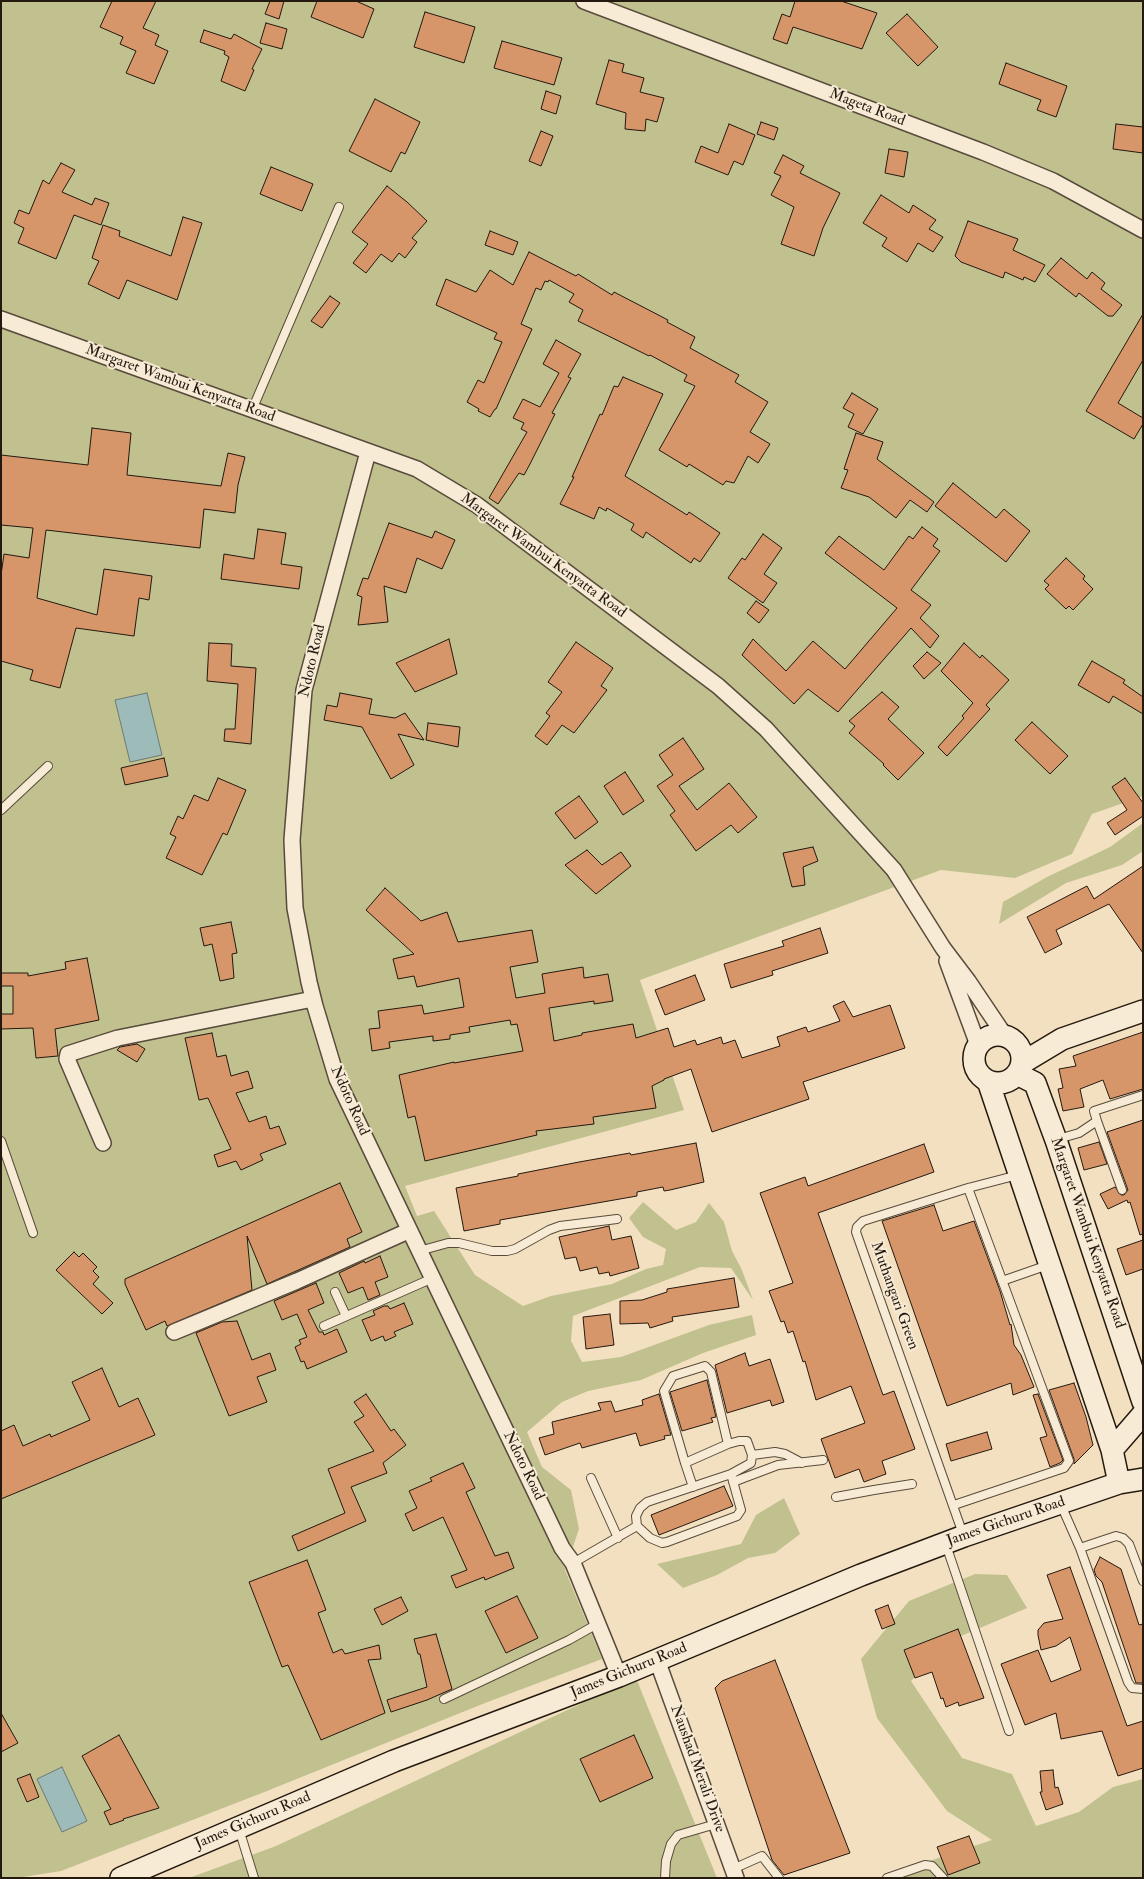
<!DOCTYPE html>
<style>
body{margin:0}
#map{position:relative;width:1144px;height:1879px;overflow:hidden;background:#f3e0c0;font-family:"IM FELL Double Pica",serif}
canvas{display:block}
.frame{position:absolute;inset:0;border:2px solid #24190f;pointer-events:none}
</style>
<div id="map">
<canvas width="1144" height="1879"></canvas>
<div class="frame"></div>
</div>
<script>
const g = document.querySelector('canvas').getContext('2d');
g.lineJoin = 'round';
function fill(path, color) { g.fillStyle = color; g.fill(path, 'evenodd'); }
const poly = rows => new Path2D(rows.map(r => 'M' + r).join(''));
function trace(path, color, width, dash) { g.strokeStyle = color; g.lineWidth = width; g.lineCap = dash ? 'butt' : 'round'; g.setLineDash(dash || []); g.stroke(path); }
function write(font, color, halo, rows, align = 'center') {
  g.font = font + ' "IM FELL Double Pica",serif'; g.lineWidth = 4; g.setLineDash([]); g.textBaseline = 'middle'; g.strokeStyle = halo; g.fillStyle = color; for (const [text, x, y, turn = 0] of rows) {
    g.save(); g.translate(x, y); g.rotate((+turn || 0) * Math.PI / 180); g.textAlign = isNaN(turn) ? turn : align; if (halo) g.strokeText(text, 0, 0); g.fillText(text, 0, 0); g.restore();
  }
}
fill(poly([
 [1,1,1143,1,1143,796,1092,814,1072,854,1015,878,941,870,640,980,684,1110,405,1186,417,1216,434,1211,475,1275,523,1306,551,1296,612,1284,646,1269,663,1265,666,1249,643,1237,629,1218,643,1202,676,1230,696,1222,709,1203,724,1222,732,1251,742,1270,753,1300,731,1268,700,1267,573,1316,571,1341,582,1362,621,1357,709,1325,752,1315,756,1335,703,1353,641,1380,588,1391,562,1402,527,1432,542,1467,571,1490,579,1529,565,1570,602,1659,485,1703,267,1791,61,1871,17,1878,1,1878],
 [1143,823,1143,851,1122,865,1066,883,999,924,1003,902,1047,877,1110,847],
 [784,1498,800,1534,775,1553,748,1558,717,1575,683,1588,657,1564,741,1544,756,1515],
 [975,1574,1007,1575,1027,1608,954,1639,911,1681,962,1758,1012,1774,1036,1826,1079,1812,1113,1787,1143,1779,1143,1878,879,1878,992,1840,947,1811,877,1718,861,1659,909,1601],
 [636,1678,717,1878,189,1878,276,1846]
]), '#c0c18f');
const water = poly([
 [147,693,162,755,130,762,115,700,147,693],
 [62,1767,87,1821,62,1832,37,1779,62,1767]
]);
fill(water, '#9dbbb9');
trace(water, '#6d7a75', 1);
const building = poly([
 [112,1,156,1,143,28,159,35,155,45,168,51,154,84,126,73,136,51,120,44,123,37,100,27,112,1],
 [270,1,284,1,279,19,265,14,270,1],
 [317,1,356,1,374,9,363,38,311,17,317,1],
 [795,1,841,1,877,13,862,49,793,27,787,44,773,39,782,14,790,17,795,1],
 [425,12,475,27,464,63,414,47,425,12],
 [907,14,938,47,918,66,886,33,907,14],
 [266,23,287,29,282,49,260,43,266,23],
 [204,30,231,39,234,34,262,49,252,69,254,70,245,91,221,81,229,57,224,54,225,51,200,42,204,30],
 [502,41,562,58,554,85,494,68,502,41],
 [609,60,624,64,622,72,644,78,640,92,664,98,657,122,646,119,645,131,625,129,626,113,596,104,609,60],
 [1006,63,1067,86,1056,117,1037,110,1041,100,999,84,1006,63],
 [546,91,561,96,556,114,541,109,546,91],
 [375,99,420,122,405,154,401,152,391,172,349,151,375,99],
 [761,122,778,128,774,140,757,134,761,122],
 [729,124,755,135,743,165,734,161,728,175,695,162,701,146,718,153,729,124],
 [1116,124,1143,127,1143,153,1113,149,1116,124],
 [541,131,553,136,541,166,529,161,541,131],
 [889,149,908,152,904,177,885,173,889,149],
 [783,155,804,166,800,173,840,193,823,228,814,256,781,244,794,207,771,195,781,176,774,173,783,155],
 [61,163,75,170,62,192,92,205,95,198,109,203,101,225,74,215,56,259,18,243,24,228,14,223,19,210,29,214,43,180,49,184,61,163],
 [271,167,313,184,302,211,260,194,271,167],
 [387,186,407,202,427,221,412,238,417,242,405,258,399,253,392,262,381,254,366,273,353,263,368,244,352,232,387,186],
 [881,195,909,213,913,205,936,220,929,229,943,237,933,252,918,243,907,262,882,246,887,238,863,223,881,195],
 [183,217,202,223,177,300,127,280,119,299,88,284,99,261,92,258,103,225,120,231,119,236,171,256,183,217],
 [968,221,1018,239,1013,250,1045,265,1035,282,1024,277,1023,280,1005,272,1003,278,961,262,955,256,968,221],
 [490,231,518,242,513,255,485,245,490,231],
 [529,252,576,276,578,274,612,295,614,292,668,320,667,322,695,337,690,348,739,375,735,382,768,402,750,432,770,444,758,463,748,456,734,483,726,481,723,485,689,464,687,467,659,450,695,386,684,381,687,375,650,355,649,356,578,321,583,310,569,302,574,294,549,280,548,282,545,281,541,290,536,288,521,324,532,329,496,409,495,409,490,417,478,411,479,409,467,402,478,380,484,383,502,342,494,339,497,333,436,305,446,279,476,292,490,270,513,285,529,252],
 [1061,258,1087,279,1092,272,1105,283,1101,289,1122,305,1113,316,1108,316,1079,293,1076,297,1047,274,1061,258],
 [330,296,340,303,322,328,311,321,330,296],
 [1143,314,1143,360,1118,403,1143,418,1143,424,1134,439,1086,411,1143,314],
 [556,340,581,354,568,377,571,378,552,413,555,414,530,464,524,475,519,473,498,504,489,498,527,432,521,429,524,423,513,418,523,399,540,407,559,373,543,364,556,340],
 [623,377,663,394,625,476,687,515,689,512,720,533,700,562,694,558,691,563,646,532,643,538,631,530,634,524,607,508,606,511,599,507,594,519,560,504,574,477,572,477,600,414,602,415,614,386,618,387,623,377],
 [852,393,878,409,863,434,848,427,854,414,843,408,852,393],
 [92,428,131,433,127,475,221,486,228,453,245,457,238,485,235,513,204,509,200,548,46,530,37,598,97,615,104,569,152,576,149,600,139,598,134,636,76,628,60,688,30,680,33,670,1,661,1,575,4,554,29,558,33,528,1,525,1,455,88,465,92,428],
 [856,433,883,442,877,459,934,502,927,512,910,500,896,518,869,497,841,488,848,470,844,469,856,433],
 [953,483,996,518,1004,509,1030,531,1006,562,935,506,953,483],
 [389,523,432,538,435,531,455,540,442,569,417,558,406,593,384,586,388,622,358,625,362,597,357,595,363,578,368,579,389,523],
 [922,527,938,539,933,546,940,551,911,590,931,605,920,618,939,636,930,648,911,628,838,712,808,689,794,704,742,655,753,639,786,671,813,641,845,669,897,608,825,553,839,536,884,570,909,536,913,539,922,527],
 [258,529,286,533,281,564,302,567,299,589,221,579,224,554,254,559,258,529],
 [763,534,782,548,764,574,777,583,763,603,728,578,742,558,745,560,763,534],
 [1066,558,1085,576,1083,579,1093,589,1073,610,1069,606,1066,609,1045,589,1049,585,1044,581,1066,558],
 [756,601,769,610,759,623,747,613,756,601],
 [449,639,457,674,415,692,396,663,449,639],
 [576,642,613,668,601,686,607,690,574,733,562,725,547,745,535,736,550,716,546,713,562,692,548,682,576,642],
 [209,643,232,644,231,666,256,668,251,744,224,741,225,729,235,729,238,684,207,681,209,643],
 [964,643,980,658,982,655,1009,680,986,705,990,709,947,756,938,747,964,718,962,716,973,703,941,671,964,643],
 [927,652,941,663,924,679,913,666,927,652],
 [1092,661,1125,680,1123,683,1143,697,1143,714,1113,696,1109,703,1078,685,1092,661],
 [882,692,899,707,888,719,924,753,898,780,883,765,884,764,849,733,855,726,849,721,882,692],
 [340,693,372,699,369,714,395,718,405,713,424,740,398,734,414,765,391,779,362,727,324,720,327,705,337,707,340,693],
 [1032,722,1068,756,1050,774,1015,740,1032,722],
 [428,723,460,727,458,747,426,740,428,723],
 [683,738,704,769,679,786,697,810,729,783,757,817,738,833,731,825,696,851,670,815,675,811,657,786,673,775,659,755,683,738],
 [164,758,168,776,125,785,121,768,164,758],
 [625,772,644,801,623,815,604,786,625,772],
 [218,778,246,790,227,835,223,833,202,875,166,858,176,837,170,834,178,816,183,819,194,795,208,801,218,778],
 [1125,778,1143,803,1143,816,1115,835,1107,823,1127,810,1112,787,1125,778],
 [579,796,598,822,575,839,555,813,579,796],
 [813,847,818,861,803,867,805,885,792,887,783,853,813,847],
 [587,850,602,865,621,852,631,866,596,894,565,865,587,850],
 [1143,866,1143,953,1109,904,1056,930,1062,944,1045,953,1027,917,1087,886,1094,899,1143,866],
 [385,888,421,921,447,912,458,942,532,930,538,962,510,967,516,998,545,993,542,974,583,967,584,978,608,974,613,1001,594,1004,594,1001,549,1008,554,1041,582,1035,582,1033,633,1024,636,1038,668,1028,674,1047,695,1040,697,1045,721,1037,723,1044,735,1040,742,1058,780,1046,777,1037,806,1027,808,1032,840,1021,833,1006,844,1001,853,1017,890,1005,905,1048,803,1082,809,1099,712,1132,691,1069,664,1079,664,1080,652,1086,656,1108,593,1117,594,1124,536,1131,537,1135,425,1161,415,1116,408,1118,399,1075,454,1062,454,1063,523,1051,517,1024,511,1025,510,1020,469,1027,470,1032,450,1035,450,1039,433,1041,433,1036,389,1042,390,1048,372,1051,369,1029,380,1028,378,1011,422,1005,424,1014,464,1007,459,978,417,987,414,976,398,979,393,959,414,954,366,910,385,888],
 [231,922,237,953,232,954,234,978,220,981,212,944,204,946,200,928,231,922],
 [820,928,828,953,772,971,773,975,731,988,724,964,784,946,782,941,820,928],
 [87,958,99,1020,55,1029,58,1056,36,1058,33,1028,1,1029,1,1014,13,1014,13,986,1,986,1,973,28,973,28,976,66,969,65,962,87,958],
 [695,975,705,1000,665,1015,655,990,695,975],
 [1143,1032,1143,1089,1110,1099,1103,1080,1080,1089,1084,1107,1063,1111,1058,1089,1063,1088,1059,1069,1076,1066,1073,1056,1143,1032],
 [212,1033,217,1057,226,1055,231,1076,248,1071,253,1088,236,1093,249,1122,266,1116,270,1129,279,1126,286,1144,260,1154,263,1160,241,1170,236,1161,218,1167,214,1155,231,1149,208,1098,199,1100,185,1038,212,1033],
 [137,1044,145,1049,137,1062,117,1050,120,1047,137,1044],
 [1143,1120,1143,1234,1140,1235,1130,1202,1128,1203,1127,1200,1108,1209,1100,1194,1115,1187,1121,1195,1124,1195,1128,1190,1107,1132,1143,1120],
 [1099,1142,1107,1164,1084,1170,1078,1148,1099,1142],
 [696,1143,704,1182,670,1190,664,1191,663,1187,637,1192,637,1196,500,1220,500,1224,464,1231,456,1188,518,1176,518,1174,579,1162,630,1153,631,1155,696,1143],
 [924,1144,934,1172,818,1213,883,1395,894,1391,915,1449,882,1461,886,1474,864,1482,859,1469,835,1478,821,1439,865,1423,851,1386,816,1400,805,1361,803,1362,793,1331,788,1333,784,1321,781,1322,769,1291,793,1283,760,1193,805,1177,808,1186,924,1144],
 [340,1183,362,1232,347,1239,350,1247,267,1284,247,1236,252,1290,167,1326,165,1321,146,1330,125,1284,125,1279,340,1183],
 [934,1205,943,1231,974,1221,1000,1291,1010,1325,1011,1324,1014,1345,1021,1355,1034,1387,1013,1395,1011,1383,947,1406,882,1221,934,1205],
 [609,1226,612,1240,631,1236,639,1268,610,1276,609,1272,599,1274,597,1267,580,1271,576,1257,565,1259,559,1237,609,1226],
 [1143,1240,1143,1269,1126,1275,1117,1249,1143,1240],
 [74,1252,79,1257,83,1253,97,1267,93,1271,99,1277,93,1284,113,1303,102,1314,56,1270,74,1252],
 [380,1256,388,1277,375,1282,380,1295,368,1300,363,1287,348,1293,339,1273,364,1261,365,1263,380,1256],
 [734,1278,739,1307,672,1317,673,1321,650,1328,648,1323,620,1324,620,1301,642,1300,667,1292,667,1289,734,1278],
 [316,1283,324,1303,308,1310,319,1332,323,1332,324,1335,337,1329,347,1352,307,1369,304,1361,301,1362,295,1347,301,1344,299,1340,307,1337,297,1314,282,1320,274,1301,316,1283],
 [404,1303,413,1324,394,1332,396,1336,385,1341,383,1336,371,1341,362,1320,375,1315,373,1311,384,1306,388,1306,390,1309,404,1303],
 [610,1314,614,1345,586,1349,583,1317,610,1314],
 [237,1321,252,1360,270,1353,276,1370,257,1377,267,1402,229,1416,196,1333,222,1322,237,1321],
 [745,1353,749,1366,770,1359,784,1402,772,1406,770,1400,727,1413,715,1365,745,1353],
 [102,1368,119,1407,138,1398,155,1435,1,1499,1,1431,14,1425,23,1446,50,1434,51,1437,90,1420,72,1382,102,1368],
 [707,1380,716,1417,711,1418,713,1422,682,1431,670,1392,707,1380],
 [1074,1383,1086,1417,1093,1445,1074,1464,1074,1459,1049,1390,1074,1383],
 [366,1394,391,1431,394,1429,406,1445,383,1463,387,1473,351,1487,366,1521,298,1551,292,1536,345,1513,328,1469,374,1451,354,1422,364,1416,354,1402,366,1394],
 [659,1394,671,1435,664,1436,665,1439,640,1446,636,1433,582,1448,580,1443,545,1455,539,1438,554,1434,552,1422,601,1410,598,1403,611,1401,615,1412,643,1405,642,1400,659,1394],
 [1038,1394,1063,1460,1060,1463,1050,1467,1040,1438,1047,1436,1033,1395,1038,1394],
 [987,1432,992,1449,951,1461,946,1444,987,1432],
 [463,1463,475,1488,466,1492,495,1556,508,1552,514,1568,485,1580,484,1577,456,1588,451,1576,467,1570,443,1517,413,1531,405,1514,417,1508,409,1491,432,1481,430,1478,463,1463],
 [724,1486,733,1506,659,1535,651,1515,724,1486],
 [1100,1557,1121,1569,1139,1625,1143,1624,1143,1683,1136,1683,1102,1582,1096,1576,1094,1570,1100,1557],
 [307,1560,326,1610,318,1613,333,1653,342,1649,345,1654,379,1645,381,1659,368,1660,385,1713,321,1740,288,1665,282,1667,249,1582,307,1560],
 [1070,1567,1127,1726,1143,1721,1143,1768,1118,1776,1102,1731,1061,1739,1056,1713,1025,1725,1001,1664,1038,1650,1051,1682,1081,1670,1070,1637,1056,1646,1041,1650,1038,1635,1038,1630,1044,1623,1063,1619,1047,1575,1070,1567],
 [517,1596,538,1638,506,1653,485,1611,517,1596],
 [401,1597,408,1611,382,1625,374,1609,401,1597],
 [888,1605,895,1624,882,1629,875,1610,888,1605],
 [958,1629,984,1698,959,1706,958,1702,946,1707,943,1698,941,1699,932,1672,915,1678,904,1650,958,1629],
 [436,1634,452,1689,427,1700,391,1712,387,1700,427,1687,420,1654,418,1654,414,1639,436,1634],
 [775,1660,850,1853,784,1875,772,1860,715,1688,722,1681,775,1660],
 [1,1713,18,1743,1,1752,1,1713],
 [119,1735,159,1808,123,1819,124,1820,110,1825,104,1812,111,1809,82,1756,119,1735],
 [634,1735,653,1778,600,1802,580,1759,634,1735],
 [1053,1770,1055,1788,1058,1787,1063,1804,1046,1810,1040,1792,1042,1792,1040,1771,1053,1770],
 [30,1774,39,1797,27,1802,17,1779,30,1774],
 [969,1836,980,1863,948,1875,937,1847,969,1836]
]);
fill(building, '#d7956a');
trace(building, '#24190f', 1);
const lane = poly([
 [252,410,339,207],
 [1,810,48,766],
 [1097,1121,1122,1190],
 [1058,1139,1079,1133,1097,1121,1094,1111,1143,1095],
 [1,1141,33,1233],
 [419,1251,448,1243,459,1243,492,1251,507,1251,515,1249,549,1230,560,1226,617,1219],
 [1002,1281,1048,1265],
 [335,1292,346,1316],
 [324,1326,433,1278],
 [752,1455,775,1452,785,1454,802,1463],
 [685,1463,664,1391,673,1376,705,1366,711,1372,728,1444],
 [731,1474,741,1510,737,1516,667,1542,662,1543,650,1538,637,1526,636,1516,640,1508,647,1502,731,1474],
 [591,1478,618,1538],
 [733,1482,778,1465,823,1460],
 [693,1487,685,1463,728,1444,739,1441,747,1441,752,1455,751,1463,731,1474],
 [836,1497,874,1490,912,1484],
 [954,1505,1064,1468,1069,1461,968,1188],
 [1061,1505,1080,1548,1128,1682,1132,1688,1143,1689],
 [963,1534,856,1232,857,1227,863,1221,968,1188,1018,1175],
 [946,1545,1009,1731],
 [1080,1548,1116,1536,1123,1538,1129,1544,1143,1581],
 [573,1563,637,1526],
 [444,1699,569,1640,599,1623],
 [239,1829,254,1878],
 [733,1869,762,1856,779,1878],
 [665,1878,666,1861,671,1844,678,1835,716,1824],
 [887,1878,925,1865,932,1866,943,1878]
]);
const street = poly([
 [584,1,983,152,1053,181,1143,230],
 [1,319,417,469,477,505,718,686,766,729,894,870,943,948,968,981,1005,1036],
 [368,452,304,690,292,840,295,908,309,982,315,1006,337,1079,562,1548,573,1563,619,1676],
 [947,961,978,1045],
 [103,1143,67,1059,68,1054,118,1038,313,999],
 [174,1332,297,1281,408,1231],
 [657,1660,736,1878]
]);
const secondary = poly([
 '974 1059a24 24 0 1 1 48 0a24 24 0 1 1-48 0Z',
 [1022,1063,1062,1039,1143,1011],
 [1017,1074,1035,1083,1056,1140,1143,1402],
 [988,1081,1112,1450,1119,1483],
 [1112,1450,1143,1414],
 [121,1878,394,1761,619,1676,861,1575,964,1536,1119,1483,1143,1479]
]);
trace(lane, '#584b3b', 10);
trace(street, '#584b3b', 18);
trace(secondary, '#24190f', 24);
trace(lane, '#f7ebd6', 8);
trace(street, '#f7ebd6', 15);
trace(secondary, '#f7ebd6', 21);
write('15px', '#24190f', '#f7ebd6', [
 ["Mageta Road",867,108,21],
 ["Margaret Wambui Kenyatta Road",180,384,20],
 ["Margaret Wambui Kenyatta Road",543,556,36],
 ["Ndoto Road",313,661,-77],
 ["Ndoto Road",349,1101,66],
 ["Margaret Wambui Kenyatta Road",1087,1233,71],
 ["Muthangari Green",894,1296,70],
 ["Ndoto Road",523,1466,64],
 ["James Gichuru Road",1006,1522,-19],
 ["James Gichuru Road",629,1671,-22],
 ["Naushad Merali Drive",697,1769,70],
 ["James Gichuru Road",253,1821,-23]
]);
</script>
